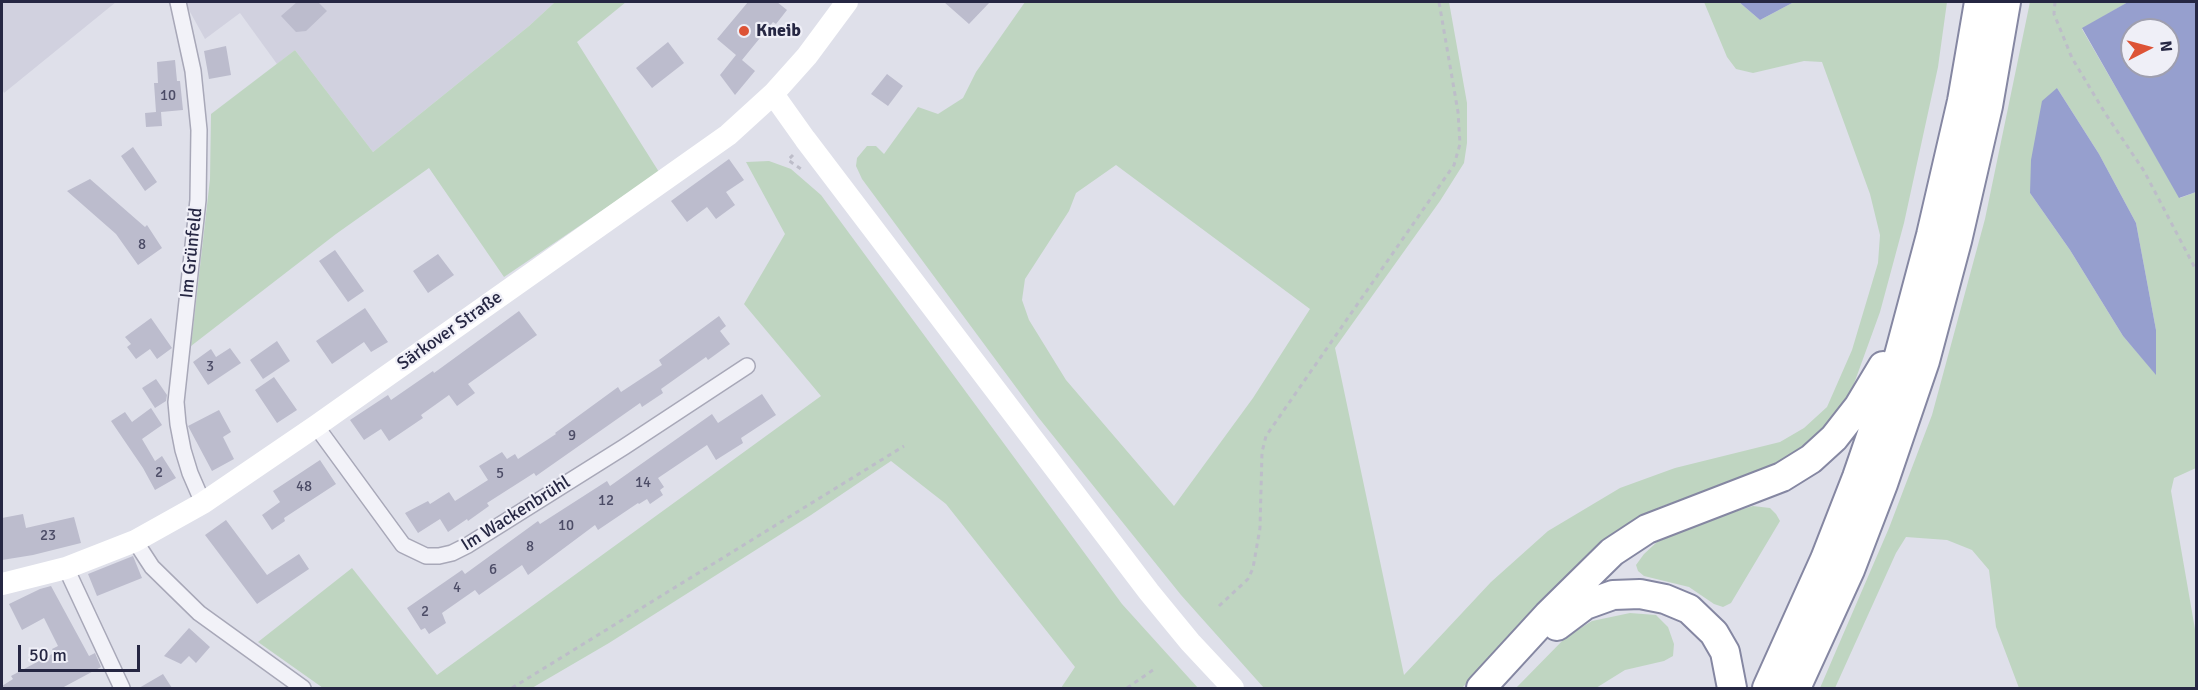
<!DOCTYPE html>
<meta charset="utf-8">
<style>
body{margin:0}
#map{position:relative;width:2198px;height:690px;overflow:hidden;background:#dfe0ea;font-family:Signika,sans-serif}
canvas{display:block}
.frame{position:absolute;inset:0;border:3px solid #262743;pointer-events:none}
.north{position:absolute;left:2120px;top:18px;width:60px;height:60px;box-sizing:border-box;background:#efeff7;border:2px solid #9f9faf;border-radius:50%;rotate:84deg;font-size:16px;font-weight:700;line-height:24px;text-align:center;color:#262743}
.north::after{content:'';display:block;margin:auto;width:21px;height:27px;background:#dd5336;clip-path:polygon(50% 0,100% 100%,50% 72%,0 100%)}
.scale{position:absolute;left:18px;top:645px;width:122px;height:27px;box-sizing:border-box;border:3px solid #262743;border-top:0;padding-left:8px;font-size:18px;line-height:21px;white-space:nowrap;color:#262743;-webkit-text-stroke:4px #efeff7;paint-order:stroke}
</style>
<div id="map">
<canvas width="2198" height="690"></canvas>
<div class="frame"></div>
<div class="north">N</div>
<div class="scale">50 m</div>
</div>
<script>
const g = document.querySelector('canvas').getContext('2d');
g.lineJoin = 'round';
function fill(path, color) { g.fillStyle = color; g.fill(path, 'evenodd'); }
const poly = rows => new Path2D(rows.map(r => 'M' + r).join(''));
function trace(path, color, width, dash) { g.strokeStyle = color; g.lineWidth = width; g.lineCap = dash ? 'butt' : 'round'; g.setLineDash(dash || []); g.stroke(path); }
function write(font, color, halo, rows, align = 'center') {
  g.font = font + ' Signika,sans-serif'; g.lineWidth = 4.5; g.setLineDash([]); g.textBaseline = 'middle'; g.strokeStyle = halo; g.fillStyle = color; for (const [text, x, y, turn = 0] of rows) {
    g.save(); g.translate(x, y); g.rotate((+turn || 0) * Math.PI / 180); g.textAlign = isNaN(turn) ? turn : align; if (halo) g.strokeText(text, 0, 0); g.fillText(text, 0, 0); g.restore();
  }
}
fill(poly([
 [2,2,116,2,4,93,2,89],
 [168,2,555,2,529,26,373,152,295,50,277,64,240,13,205,39,189,10,176,20]
]), '#d1d1df');
fill(poly([
 [555,2,626,2,577,42,659,172,504,277,429,168,336,234,191,346,210,179,211,114,295,50,373,152,529,26],
 [1025,2,1449,2,1467,103,1467,143,1464,163,1440,201,1335,348,1404,675,1491,582,1548,531,1620,488,1675,468,1780,442,1804,428,1827,407,1852,350,1878,263,1880,235,1870,194,1822,62,1804,61,1753,73,1736,69,1727,57,1704,2,1739,2,1760,20,1794,2,1947,2,1938,67,1904,223,1880,312,1851,392,1832,420,1811,443,1781,464,1660,507,1619,529,1588,557,1549,596,1462,688,1264,688,1181,595,1038,417,862,179,856,166,857,158,867,146,876,146,884,154,918,107,938,114,963,98,976,72],
 [1116,165,1310,309,1253,398,1174,506,1066,380,1029,320,1022,300,1025,279,1069,211,1076,193],
 [2030,2,2128,2,2082,29,2180,198,2196,192,2196,468,2174,478,2171,491,2196,635,2196,688,2019,688,1996,627,1989,570,1972,550,1947,540,1906,537,1896,553,1835,688,1820,688,1889,528,1932,415,1985,219],
 [2057,88,2099,154,2136,223,2156,330,2156,374,2123,336,2070,250,2030,193],
 [769,161,791,169,821,195,1122,604,1198,688,1061,688,1075,667,946,504,891,461,811,515,609,643,532,688,323,688,258,642,352,568,437,675,821,396,744,304,785,234,746,162],
 [1753,506,1770,508,1776,514,1780,521,1731,603,1723,607,1714,604,1689,587,1644,576,1638,571,1636,565,1644,554,1657,542,1702,522],
 [1630,613,1656,615,1668,627,1674,644,1673,656,1664,661,1625,670,1596,688,1516,688,1566,637,1592,621]
]), '#bfd5c1');
fill(poly([
 [1739,2,1794,2,1760,20],
 [2128,2,2196,2,2196,192,2179,198,2082,28],
 [2132,30,2168,30,2168,66,2132,66],
 [2057,88,2099,154,2136,223,2156,330,2156,375,2123,336,2070,250,2030,193,2031,160,2042,101]
]), '#969fce');
fill(poly([
 [297,2,318,2,327,11,306,31,296,32,281,16],
 [748,2,777,2,787,10,776,24,773,22,742,60,755,71,735,95,720,75,736,55,717,39],
 [944,2,990,2,969,24],
 [668,42,684,63,652,88,636,68],
 [226,46,231,75,209,79,204,51],
 [175,60,177,81,180,81,183,110,161,112,162,126,146,127,145,113,156,112,154,83,158,83,157,62],
 [887,74,903,86,888,106,871,94],
 [133,147,157,182,145,191,121,156],
 [729,159,744,180,726,192,735,205,716,219,707,207,687,222,671,201],
 [90,179,145,227,147,225,162,248,138,265,116,234,67,191],
 [335,250,364,291,348,302,319,261],
 [438,254,454,275,428,293,413,271],
 [365,308,388,342,371,352,364,342,332,364,316,341],
 [519,311,537,335,468,384,475,393,457,406,449,395,421,415,423,418,389,441,381,429,364,440,350,420,388,395,391,400,433,371,434,373],
 [719,316,726,326,720,331,730,344,708,360,706,357,661,389,663,393,642,407,640,403,536,476,534,473,487,503,489,506,468,521,467,519,448,532,440,519,418,533,405,513,428,501,430,504,449,492,455,501,488,480,479,466,502,452,507,459,515,454,518,459,556,434,555,433,618,387,621,392,662,365,659,360],
 [151,318,172,348,157,359,150,349,136,359,127,347,131,344,125,337],
 [277,341,290,361,263,379,250,360],
 [230,348,241,363,208,385,193,362,211,349,216,357],
 [274,377,297,410,277,423,255,390],
 [156,379,167,395,166,401,155,408,142,388],
 [762,394,776,415,741,438,743,443,716,460,707,445,658,478,664,487,660,490,663,495,650,504,647,499,639,504,638,503,598,530,595,525,528,575,522,565,479,595,475,590,442,613,446,623,429,634,425,628,421,630,407,608,462,570,465,574,538,521,540,524,607,481,610,486,712,414,718,423],
 [151,408,162,425,142,439,155,461,162,456,176,478,155,490,143,468,111,421,125,412,132,422],
 [219,410,231,432,223,437,234,459,212,471,188,426],
 [320,460,336,484,284,518,285,521,272,530,262,515,280,502,273,491],
 [23,514,26,528,74,517,81,543,33,555,2,560,2,518],
 [226,520,267,575,299,554,309,569,257,604,205,535],
 [133,556,142,578,97,596,88,574],
 [51,586,89,656,95,653,101,667,62,688,2,688,2,686,13,679,11,676,54,653,52,649,58,646,44,618,22,630,9,604,40,589],
 [189,628,210,647,196,663,189,656,181,664,164,656],
 [163,674,172,688,139,688]
]), '#bcbccd');
const street = poly([
 [178,2,193,71,199,130,198,200,176,402,178,424,183,450,190,473,203,503],
 [316,426,403,545,426,556,439,556,452,553,468,545,624,447,747,366],
 [135,541,152,567,199,613,303,688],
 [66,568,122,688]
]);
const highway = poly([
 [1557,626,1585,605,1613,595,1640,594,1665,599,1689,609,1714,633,1725,652,1732,688],
 [1481,688,1548,615,1612,552,1647,529,1782,477,1811,459,1834,438,1859,406,1883,366],
 [1767,688,1825,559,1857,477,1899,355,1931,235,1962,101,1979,2],
 [1796,688,1850,570,1883,484,1925,361,1957,241,1988,106,2006,2]
]);
trace(street, '#a8a8b8', 18);
trace(highway, '#8587a2', 32);
trace(poly([
 [2055,2,2054,14,2072,58,2105,113,2144,171,2196,270],
 [793,155,788,160,804,171],
 [1219,606,1248,579,1253,568,1260,528,1262,452,1266,436,1454,165,1460,144,1458,112,1439,2],
 [512,688,904,446],
 [1127,688,1153,670]
]), '#bdbdc9', 3, [4.5, 4.5]);
trace(street, '#f2f2f8', 15);
trace(poly([
 [773,94,805,139,1149,592,1190,642,1233,688],
 [2,584,66,568,135,541,203,503,316,426,728,135,773,94,807,56,847,2]
]), '#fff', 22);
trace(highway, '#fff', 28);
for (const [x, y, r, color] of [
 [744,31,6,"#dd5336"]
]) { const dot = new Path2D(); dot.arc(x, y, r, 0, 2 * Math.PI); g.fillStyle = color; g.fill(dot); trace(dot, '#efeff7', 2); }
write('15px', '#4c4c66', null, [
 ["10",168,96],
 ["8",142,245],
 ["3",210,367],
 ["9",572,436],
 ["2",159,473],
 ["5",500,474],
 ["14",643,483],
 ["48",304,487],
 ["12",606,501],
 ["10",566,526],
 ["23",48,536],
 ["8",530,547],
 ["6",493,570],
 ["4",457,588],
 ["2",425,612]
]);
write('bold 18px', '#262743', '#efeff7', [
 ["Kneib",756,31]
], 'left');
write('18px', '#262743', '#efeff7', [
 ["Im Grünfeld",192,253,-84],
 ["Särkover Straße",450,331,-35],
 ["Im Wackenbrühl",516,514,-32]
]);
</script>
